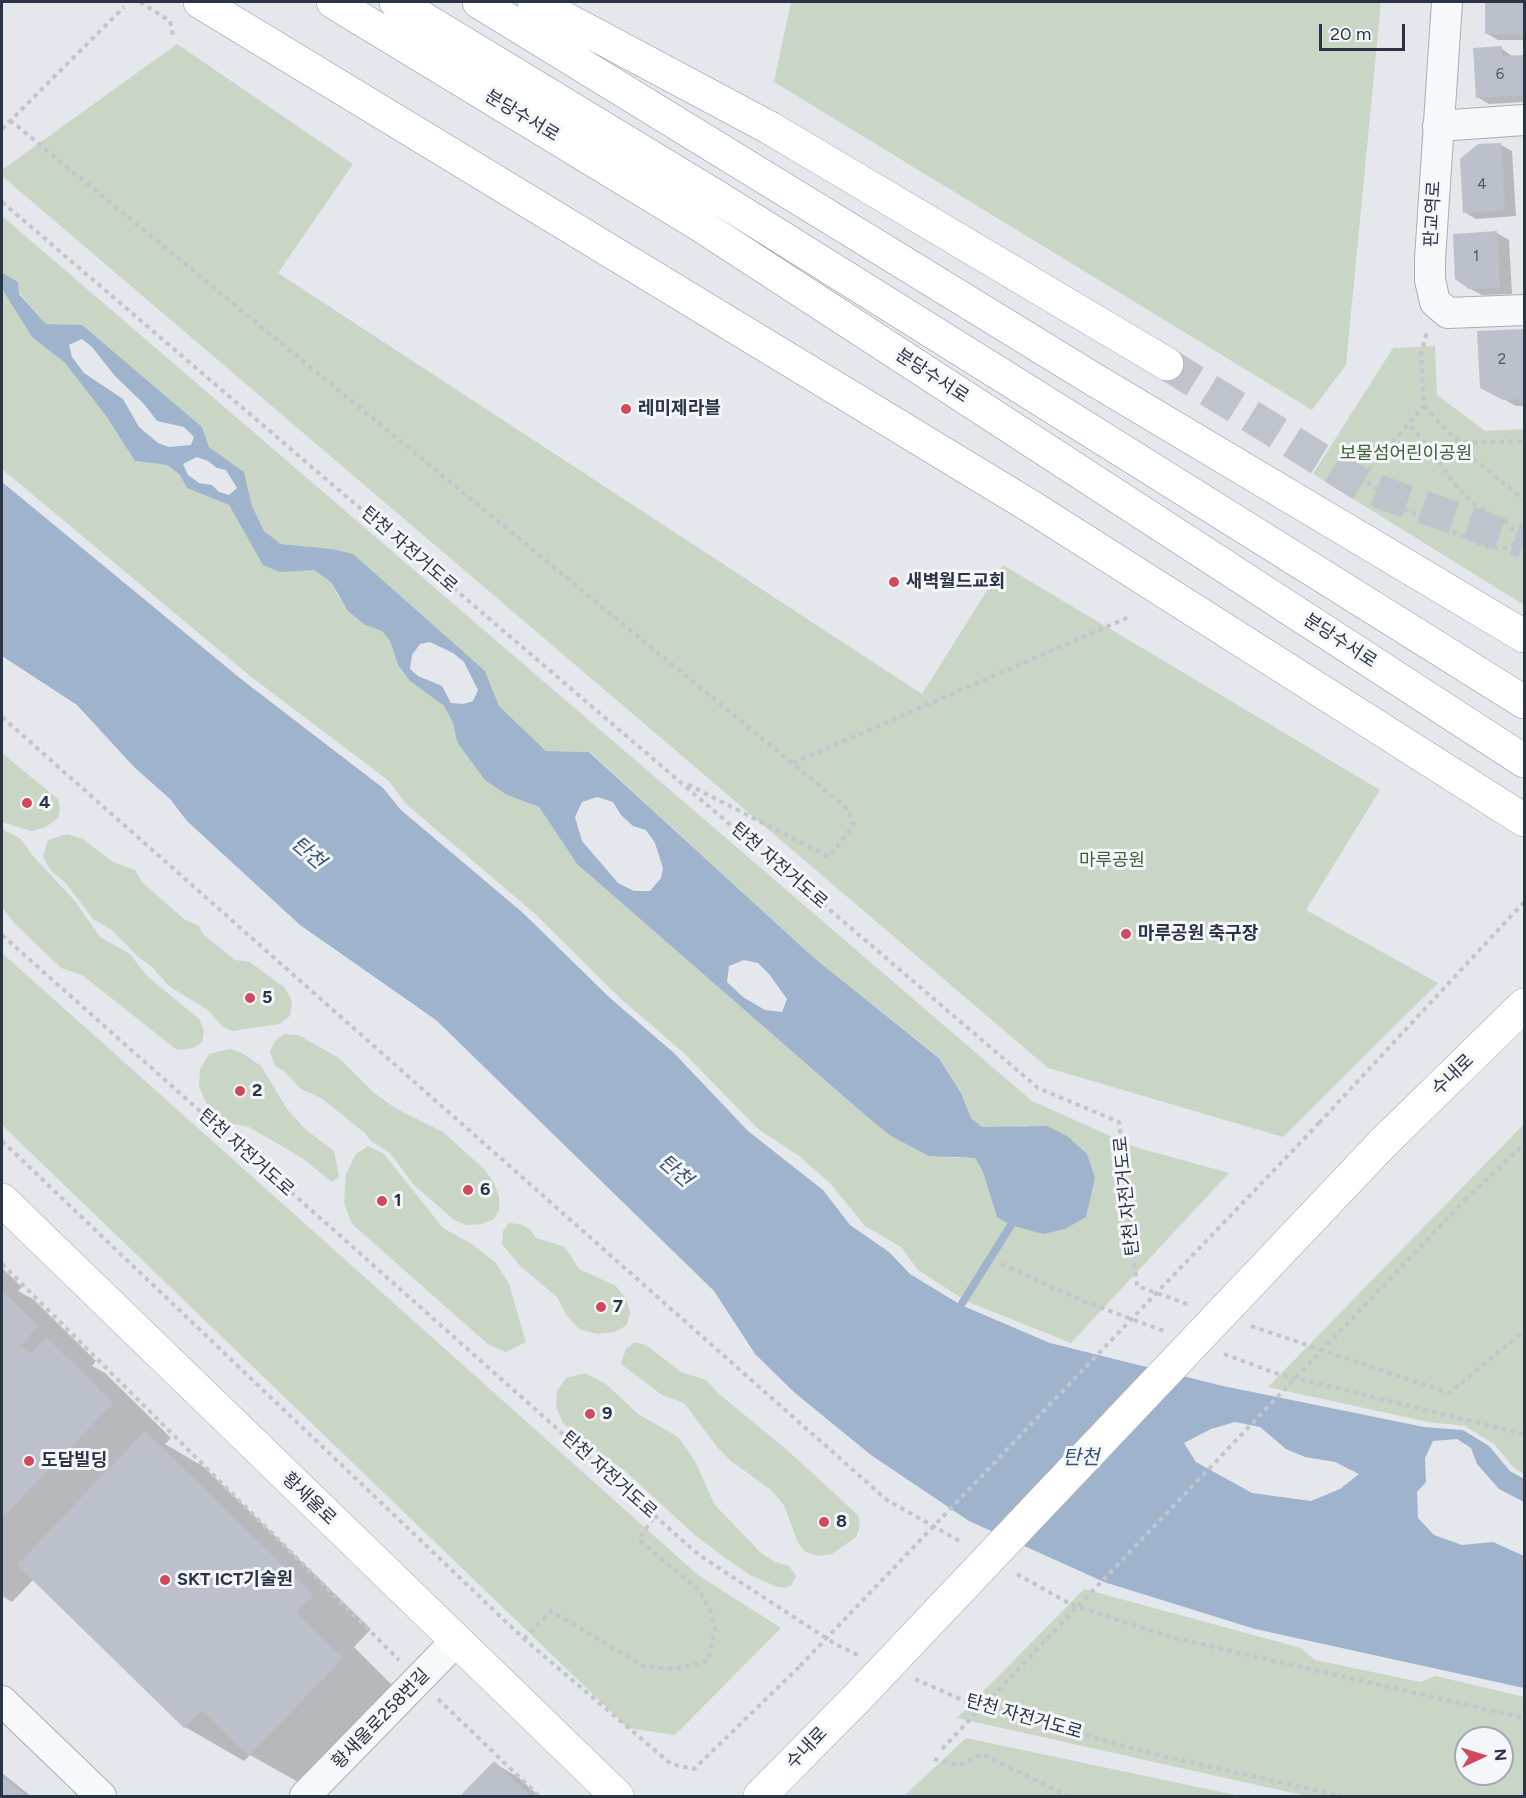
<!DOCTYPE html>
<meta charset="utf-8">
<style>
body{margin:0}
#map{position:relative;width:1526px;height:1798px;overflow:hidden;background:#e4e7ec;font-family:Figtree,sans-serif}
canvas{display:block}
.frame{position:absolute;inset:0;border:3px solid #2b3445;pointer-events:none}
.north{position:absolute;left:1454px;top:1726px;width:60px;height:60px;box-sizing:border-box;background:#f4f6f9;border:2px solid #a4a8b1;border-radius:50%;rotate:86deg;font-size:16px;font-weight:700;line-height:24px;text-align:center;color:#2b3445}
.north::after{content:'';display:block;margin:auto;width:21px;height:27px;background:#d1495b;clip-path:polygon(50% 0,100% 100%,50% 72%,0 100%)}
.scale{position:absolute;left:1319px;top:24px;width:86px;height:27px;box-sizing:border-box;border:3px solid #2b3445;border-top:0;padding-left:8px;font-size:18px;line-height:21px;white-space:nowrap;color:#2b3445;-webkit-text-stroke:4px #f4f6f9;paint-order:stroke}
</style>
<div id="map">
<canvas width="1526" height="1798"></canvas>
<div class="frame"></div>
<div class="north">N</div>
<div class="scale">20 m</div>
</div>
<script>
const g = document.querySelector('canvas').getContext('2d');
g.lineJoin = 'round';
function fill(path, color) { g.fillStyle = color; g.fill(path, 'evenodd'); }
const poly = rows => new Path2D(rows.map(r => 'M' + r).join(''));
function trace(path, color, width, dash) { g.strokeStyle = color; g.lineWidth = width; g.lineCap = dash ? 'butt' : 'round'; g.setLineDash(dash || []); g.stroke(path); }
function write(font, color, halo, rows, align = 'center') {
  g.font = font + ' Figtree,"Noto Sans KR",sans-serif'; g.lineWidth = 6; g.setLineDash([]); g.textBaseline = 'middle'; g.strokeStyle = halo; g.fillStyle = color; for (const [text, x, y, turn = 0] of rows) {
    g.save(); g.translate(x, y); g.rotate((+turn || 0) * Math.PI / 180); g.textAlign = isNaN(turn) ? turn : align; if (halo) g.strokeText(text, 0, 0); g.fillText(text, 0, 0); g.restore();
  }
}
fill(poly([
 [791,2,1381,2,1346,365,1312,410,774,82],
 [177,44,353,164,278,273,922,694,1003,565,1380,790,1306,910,1438,983,1283,1137,1048,1068,2,176,2,170],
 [2,216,1032,1101,1135,1147,1229,1173,1071,1343,966,1301,918,1270,901,1247,865,1226,830,1183,799,1156,758,1129,684,1053,621,999,534,913,406,804,389,781,250,676,2,469,2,289,32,337,65,363,106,416,135,461,167,465,180,475,187,488,229,505,240,523,297,570,314,570,331,582,339,598,365,625,382,631,390,641,398,665,410,681,444,706,453,723,457,742,507,795,539,807,577,864,865,1115,952,1158,975,1158,983,1172,997,1217,1026,1125,1004,1128,982,1127,971,1118,961,1093,939,1057,813,957,590,752,546,751,499,706,485,671,332,549,281,544,264,531,252,506,244,472,209,447,202,427,82,326,46,324,2,273],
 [1435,346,1437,395,1485,431,1524,429,1524,605,1313,474,1393,348],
 [2,753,58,799,60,808,58,818,46,827,31,831,2,822],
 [2,829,21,839,32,855,75,901,100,937,130,954,147,976,199,1019,204,1030,202,1042,193,1048,177,1050,82,975,61,968,15,924,2,907],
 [67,834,83,839,113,862,135,870,142,882,184,919,199,926,203,934,235,960,250,962,285,988,292,1001,290,1016,279,1024,232,1031,222,1026,208,1010,170,987,151,966,138,957,112,930,93,919,65,882,50,870,43,856,48,840],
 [2,953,698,1575,781,1628,675,1735,628,1728,2,1125],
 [284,1034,298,1035,339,1058,374,1093,397,1109,443,1132,485,1170,494,1183,499,1196,499,1210,494,1219,482,1224,467,1225,454,1220,414,1185,390,1153,371,1141,365,1133,321,1098,301,1089,284,1071,275,1066,270,1052,275,1041],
 [230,1049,242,1053,261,1066,287,1109,305,1129,334,1151,339,1177,332,1182,302,1158,249,1127,229,1123,207,1104,199,1087,200,1069,209,1054],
 [1524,1124,1524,1474,1514,1468,1494,1444,1465,1426,1428,1422,1268,1387],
 [368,1146,384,1154,443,1228,472,1244,496,1263,509,1284,526,1342,506,1352,489,1345,352,1224,344,1203,346,1174,356,1154],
 [509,1223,520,1224,530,1229,536,1238,565,1247,579,1269,616,1286,626,1299,630,1312,627,1325,615,1332,597,1334,579,1329,567,1316,557,1297,520,1266,502,1244,503,1231],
 [635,1342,646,1345,681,1372,706,1380,718,1393,787,1450,858,1515,860,1526,856,1537,832,1554,818,1556,806,1552,798,1543,784,1505,771,1490,731,1461,718,1448,684,1403,662,1395,621,1364,626,1349],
 [585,1373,606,1384,638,1414,678,1437,695,1461,714,1504,761,1553,775,1562,789,1566,796,1576,791,1586,784,1588,775,1586,750,1575,728,1560,696,1536,624,1470,584,1443,563,1423,556,1407,557,1391,566,1378],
 [1084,1589,1301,1648,1315,1660,1420,1682,1436,1676,1524,1697,1524,1796,1306,1796,957,1718],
 [1466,1738,1502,1738,1502,1774,1466,1774],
 [966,1738,1240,1796,904,1796]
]), '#c9d6c5');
fill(poly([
 [2,273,18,282,19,294,46,324,82,325,202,427,209,447,244,472,252,506,264,531,281,544,332,549,353,554,485,671,499,706,546,751,589,752,813,957,939,1058,961,1093,971,1118,982,1127,1047,1126,1067,1136,1087,1154,1095,1178,1086,1217,1065,1229,1043,1234,1011,1225,997,1217,983,1172,975,1158,929,1156,891,1136,865,1115,577,864,539,807,507,795,485,780,457,742,453,723,444,706,410,681,398,665,390,641,382,631,365,625,348,611,331,582,314,570,280,572,263,565,229,505,187,488,180,475,167,465,135,461,106,416,65,363,32,337,2,289],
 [82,339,92,347,115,376,144,404,157,421,184,427,194,437,191,445,169,447,158,443,139,427,123,399,84,373,72,357,69,345],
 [197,457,208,461,217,468,226,470,237,488,229,495,219,492,212,485,199,483,188,475,183,464],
 [430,642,453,653,464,662,478,690,473,701,463,704,451,703,442,686,418,676,410,669,412,655,420,644],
 [597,797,613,802,621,815,633,826,646,830,655,843,663,868,661,878,650,891,634,891,618,883,582,841,575,817,582,802],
 [744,960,758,963,769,974,787,999,782,1012,765,1010,743,997,727,982,729,966],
 [2,482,241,679,383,788,401,810,522,912,610,998,674,1053,748,1131,823,1190,850,1225,889,1252,910,1274,961,1305,1050,1343,1223,1386,1424,1427,1463,1430,1489,1446,1510,1471,1524,1479,1524,1502,1499,1489,1477,1464,1471,1448,1457,1439,1433,1441,1425,1458,1426,1482,1417,1492,1418,1518,1434,1535,1462,1545,1493,1542,1524,1556,1524,1688,1255,1629,1104,1582,969,1521,871,1455,795,1393,755,1354,714,1291,436,1020,300,925,187,821,170,799,134,767,77,705,2,656],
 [1235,1422,1260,1427,1286,1449,1305,1457,1335,1462,1359,1474,1340,1489,1311,1501,1252,1493,1196,1462,1184,1443,1211,1429]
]), '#9fb4cc');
fill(poly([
 [1487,2,1524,2,1524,40,1498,40,1486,33],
 [1501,48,1513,57,1524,56,1524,102,1489,104,1477,97],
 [1501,145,1512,151,1516,216,1476,219,1464,212],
 [1497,233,1509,240,1512,294,1482,295,1469,288],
 [1524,330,1524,406,1516,406,1482,387,1479,333],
 [2,1268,22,1287,18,1291,33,1299,96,1361,92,1366,105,1373,171,1438,165,1444,204,1467,371,1629,354,1647,400,1693,309,1788,250,1755,244,1761,185,1727,34,1579,12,1602,2,1596],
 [494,1763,518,1777,539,1796,463,1796],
 [2,1773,31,1796,2,1796]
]), '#0003');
trace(poly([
 [961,1305,1011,1225]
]), '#9fb4cc', 8);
fill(poly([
 [1485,2,1524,2,1524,35,1485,34],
 [1502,46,1502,56,1524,55,1524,95,1476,98,1473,48],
 [1501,143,1505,210,1463,213,1460,159,1478,144],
 [1497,231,1500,288,1469,289,1455,279,1453,234],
 [1524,329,1524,399,1503,400,1480,388,1477,331],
 [2,1290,38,1326,20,1346,30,1354,46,1337,113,1403,2,1518],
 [145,1431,313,1595,296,1613,343,1658,249,1756,202,1710,184,1728,17,1565],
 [494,1761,531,1796,460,1796],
 [2,1777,26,1796,2,1796]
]), '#bbc0ca');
trace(poly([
 [1167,364,1363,486,1524,542]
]), '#bfc3cb', 33, [33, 16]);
const minor = poly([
 [1447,2,1430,259,1430,280,1435,302,1448,313,1524,310],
 [1438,126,1524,120],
 [2,1701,101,1796],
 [305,1796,456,1641]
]);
const secondary = poly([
 [1382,1144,1524,1005],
 [2,1200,617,1796],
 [760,1796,855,1700]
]);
const trunk = poly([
 [200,2,1030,506,1524,820],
 [333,2,700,225,1524,761],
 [396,2,717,197,1524,702],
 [479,2,1093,379,1524,636],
 [534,2,770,128,1167,364]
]);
trace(minor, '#a9aeb7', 32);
trace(secondary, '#a9aeb7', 34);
trace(trunk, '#8b94a3', 34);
trace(poly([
 [140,2,170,21,173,36],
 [10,120,848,809,853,826,829,857,685,783],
 [2,129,124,7],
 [2,202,1038,1088,1119,1122,1137,1286,1190,1305],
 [1424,406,1453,437,1468,443,1524,441],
 [1455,439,1474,459,1524,500],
 [1360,477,1399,506,1483,546,1500,549,1512,546,1517,535,1505,521,1475,505,1458,488,1424,442,1408,424],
 [1351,490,1424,406,1421,354,1427,332],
 [2,717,887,1500,963,1543],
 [793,763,1129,617],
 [2,935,699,1555,835,1644,858,1655],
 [1319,1123,1524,902],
 [2,1141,524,1639,671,1764,694,1769,800,1666],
 [1465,1200,1524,1144],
 [2,1264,399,1660],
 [1001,1264,1083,1301,1164,1331],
 [1251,1326,1449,1393,1524,1331],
 [1224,1354,1275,1373,1524,1434],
 [1017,1574,1072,1605,1174,1638,1524,1718],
 [524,1639,551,1611,643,1666,675,1669,708,1661,715,1628,711,1613,699,1590,639,1540,654,1516],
 [915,1679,967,1702,1153,1754,1341,1796],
 [438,1699,539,1796],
 [934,1759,959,1765,983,1754,1067,1796]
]), '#c2c5cb', 4, [4.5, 4.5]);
trace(minor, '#f7f8fa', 30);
trace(secondary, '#fff', 33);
trace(trunk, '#fff', 33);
const secondaryBridge = poly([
 [855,1700,1382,1144]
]);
trace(secondaryBridge, '#a9aeb7', 34, []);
trace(poly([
 [800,1666,1319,1123],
 [942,1749,1465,1200]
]), '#c2c5cb', 4, [4.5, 4.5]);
trace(secondaryBridge, '#fff', 33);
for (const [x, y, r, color] of [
 [626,409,6,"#d1495b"],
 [894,582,6,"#d1495b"],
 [27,803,6,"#d1495b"],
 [1126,934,6,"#d1495b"],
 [250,998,6,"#d1495b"],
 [240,1091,6,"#d1495b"],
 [468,1190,6,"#d1495b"],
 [382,1201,6,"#d1495b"],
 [601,1307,6,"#d1495b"],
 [590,1414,6,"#d1495b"],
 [29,1461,6,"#d1495b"],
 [824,1522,6,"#d1495b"],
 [165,1580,6,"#d1495b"]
]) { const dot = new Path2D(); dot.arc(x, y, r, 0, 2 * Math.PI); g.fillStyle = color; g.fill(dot); trace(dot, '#f4f6f9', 2); }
write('15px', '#4f5766', null, [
 ["6",1500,75],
 ["4",1482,185],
 ["1",1476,257],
 ["2",1502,360]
]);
write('18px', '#2b3445', '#f4f6f9', [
 ["분당수서로",522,116,31],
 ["판교역로",1433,214,-87],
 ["분당수서로",932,376,33],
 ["탄천 자전거도로",409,550,41],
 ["분당수서로",1340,641,33],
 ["탄천 자전거도로",779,866,41],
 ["수내로",1453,1075,-44],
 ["탄천 자전거도로",246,1153,42],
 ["탄천 자전거도로",1127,1196,-96],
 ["탄천 자전거도로",609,1475,42],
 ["황새울로",309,1499,44],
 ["탄천 자전거도로",1024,1717,16],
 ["황새울로258번길",381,1719,-46],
 ["수내로",807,1748,-46]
]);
write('bold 18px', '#2b3445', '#f4f6f9', [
 ["레미제라블",638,409],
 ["새벽월드교회",906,582],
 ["4",39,803],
 ["마루공원 축구장",1138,934],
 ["5",262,998],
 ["2",252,1091],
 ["6",480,1190],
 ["1",394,1201],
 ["7",613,1307],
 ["9",602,1414],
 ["도담빌딩",41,1461],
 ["8",836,1522],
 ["SKT ICT기술원",177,1580]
], 'left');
write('18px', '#3f6138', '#f4f6f9', [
 ["보물섬어린이공원",1406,454],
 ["마루공원",1112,861]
]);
write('italic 20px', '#34527a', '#f4f6f9', [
 ["탄천",308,853,41],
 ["탄천",675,1171,41],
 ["탄천",1081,1458]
]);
</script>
